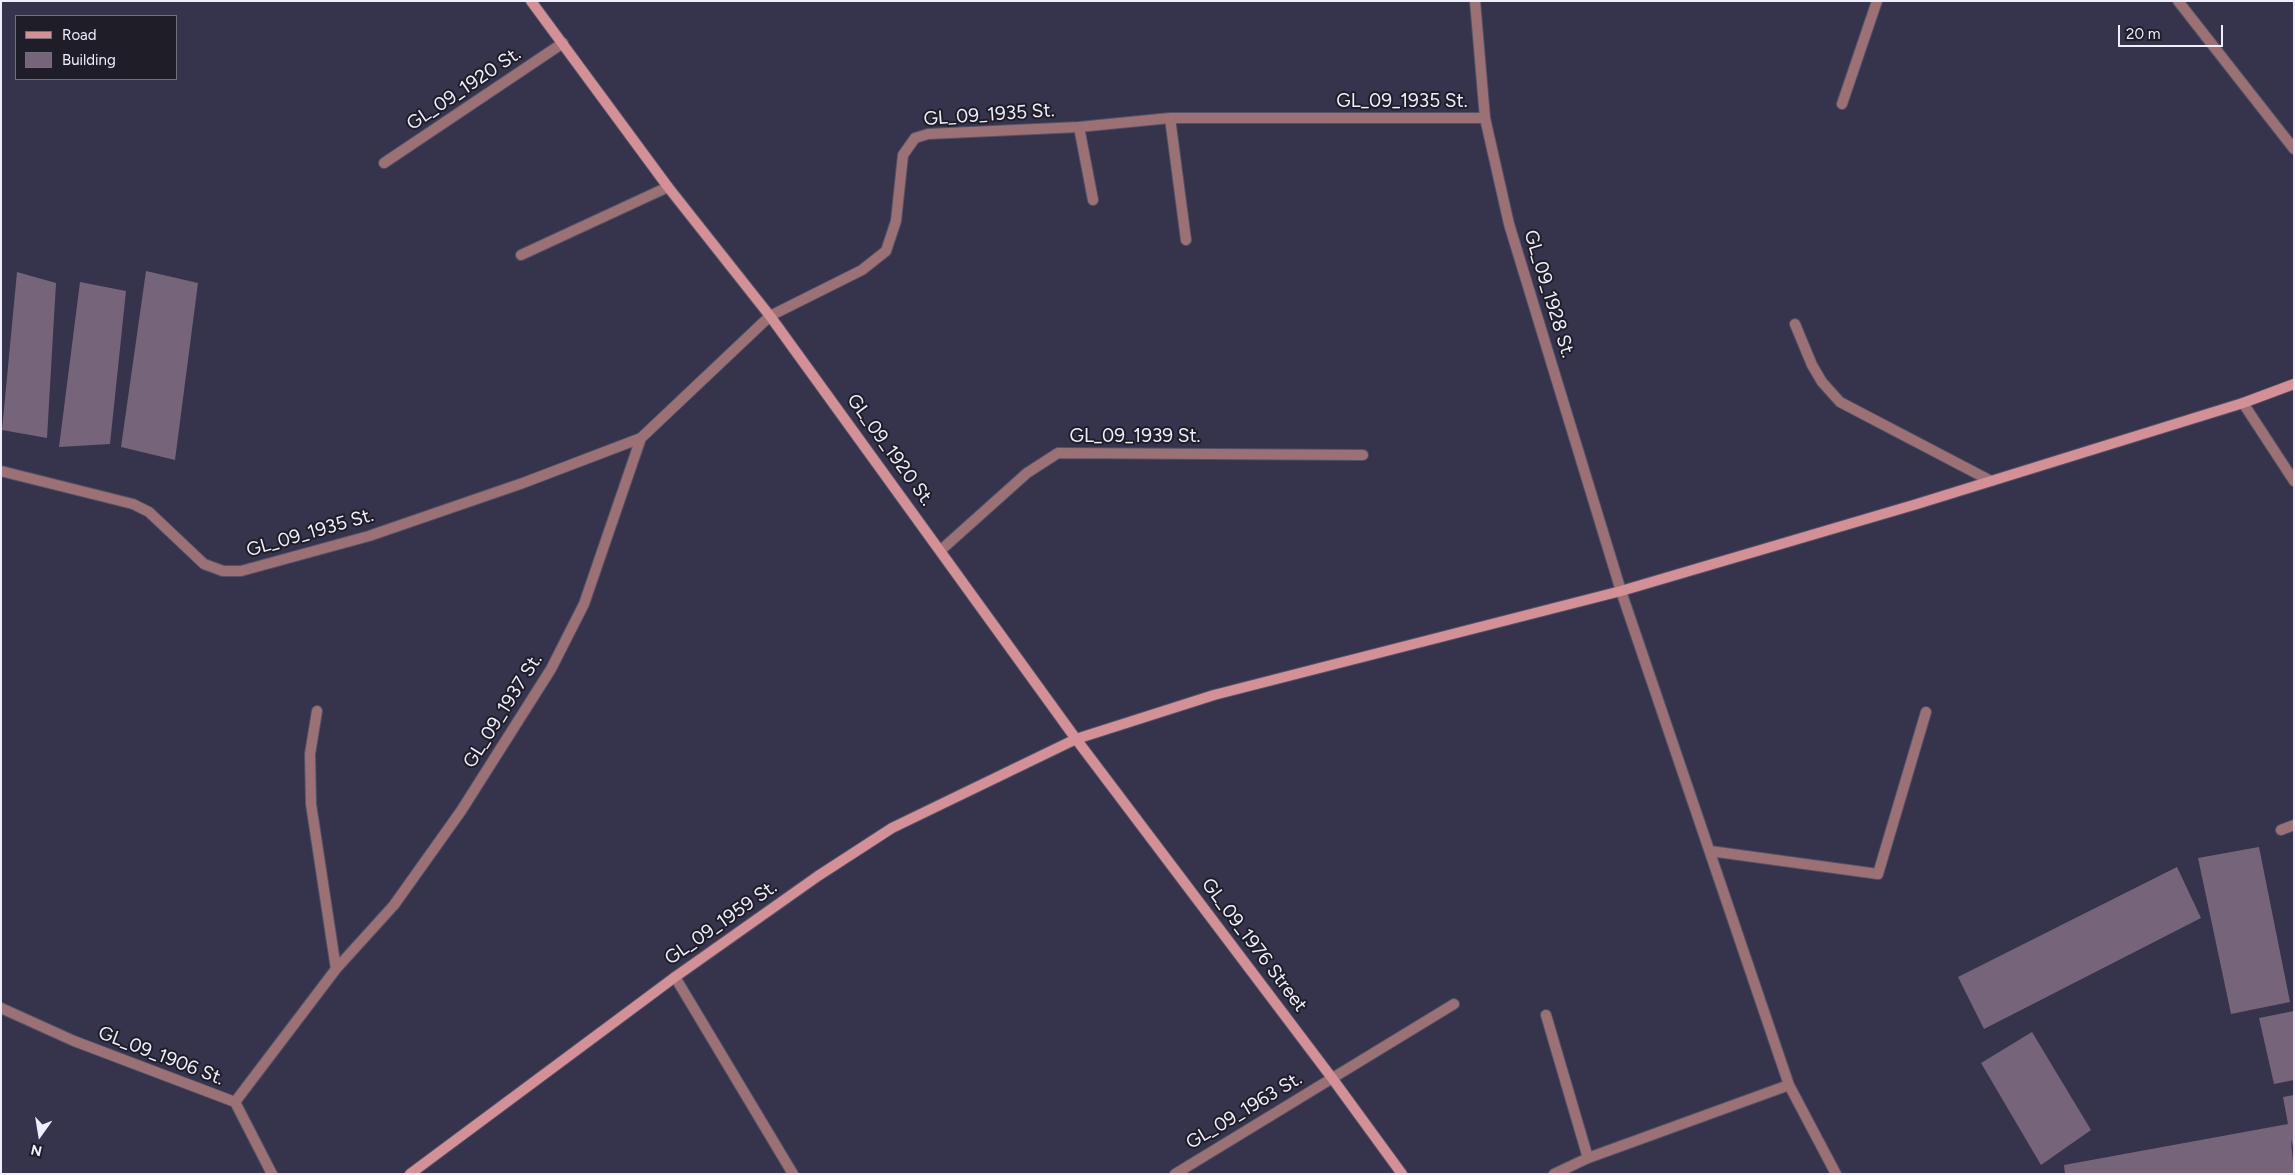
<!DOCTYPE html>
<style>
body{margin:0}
#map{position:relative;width:2295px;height:1175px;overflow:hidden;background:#36344c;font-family:Figtree,sans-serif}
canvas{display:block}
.frame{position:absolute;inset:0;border:2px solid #eeeefd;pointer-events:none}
.legend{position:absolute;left:15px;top:15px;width:162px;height:65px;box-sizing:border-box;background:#1e1d28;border:1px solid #71717d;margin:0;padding:6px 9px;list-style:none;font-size:15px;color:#eeeefd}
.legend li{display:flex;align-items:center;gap:10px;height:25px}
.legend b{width:25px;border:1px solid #71717d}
.north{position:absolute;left:15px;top:1110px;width:50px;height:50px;-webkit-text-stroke:4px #1e1d28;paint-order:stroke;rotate:193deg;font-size:14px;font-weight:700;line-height:20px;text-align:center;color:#eeeefd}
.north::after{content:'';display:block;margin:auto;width:18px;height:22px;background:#eeeefd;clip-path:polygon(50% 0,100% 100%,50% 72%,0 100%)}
.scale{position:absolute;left:2118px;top:25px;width:105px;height:22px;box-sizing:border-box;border:2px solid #eeeefd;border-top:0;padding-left:6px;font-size:15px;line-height:18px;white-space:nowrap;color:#eeeefd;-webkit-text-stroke:4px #1e1d28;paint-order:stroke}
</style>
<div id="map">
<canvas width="2295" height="1175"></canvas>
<div class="frame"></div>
<ul class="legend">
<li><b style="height:6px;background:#d49097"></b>Road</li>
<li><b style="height:14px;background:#76647a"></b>Building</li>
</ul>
<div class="north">N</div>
<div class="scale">20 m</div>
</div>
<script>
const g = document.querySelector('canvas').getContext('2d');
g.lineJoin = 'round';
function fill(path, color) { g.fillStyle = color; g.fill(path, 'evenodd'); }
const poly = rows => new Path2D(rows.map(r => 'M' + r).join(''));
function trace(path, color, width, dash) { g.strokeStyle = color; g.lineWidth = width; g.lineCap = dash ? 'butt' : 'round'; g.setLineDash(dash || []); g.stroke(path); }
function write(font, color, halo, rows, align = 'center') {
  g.font = font + ' Figtree,sans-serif'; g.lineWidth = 4; g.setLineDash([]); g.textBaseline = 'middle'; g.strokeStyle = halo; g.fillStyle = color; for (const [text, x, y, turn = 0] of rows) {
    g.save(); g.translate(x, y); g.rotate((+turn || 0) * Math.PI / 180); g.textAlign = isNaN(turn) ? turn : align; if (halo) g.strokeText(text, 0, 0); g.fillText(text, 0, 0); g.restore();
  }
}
fill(poly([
 [146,271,198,283,175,460,121,447],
 [17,272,56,283,47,438,2,430],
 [80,282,126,291,110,444,59,447],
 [2259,847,2290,1002,2231,1014,2198,858],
 [2177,867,2201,918,1984,1029,1958,977],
 [2294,1011,2294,1080,2274,1084,2259,1018],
 [2032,1032,2091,1130,2041,1165,1981,1063],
 [2294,1095,2294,1149,2291,1140,2294,1174,2065,1174,2064,1165,2288,1124,2283,1097]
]), '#76647a');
const minor = poly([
 [1475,1,1485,118,1509,224,1621,591,1789,1085,1836,1174],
 [2178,1,2294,149],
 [1842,104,1877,1],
 [1170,118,1186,240],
 [1079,127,1093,200],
 [384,163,563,43],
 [521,255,668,187],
 [1795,324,1812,365,1822,382,1840,402,1991,481],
 [2243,403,2294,481],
 [1,471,133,504,149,512,204,564,223,571,241,571,369,536,523,483,641,438,770,316,862,270,886,251,896,221,903,155,915,138,928,134,1079,127,1170,118,1485,118],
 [941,550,1027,473,1058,453,1363,455],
 [317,711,310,754,311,804,336,969],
 [2281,830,2294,825],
 [1710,851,1878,874,1926,712],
 [675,977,793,1174],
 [1,1008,74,1041,235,1102,272,1174],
 [1546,1015,1588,1158],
 [235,1102,336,969,394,905,461,811,551,669,584,604,641,438],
 [1175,1174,1454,1004],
 [1554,1174,1588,1158,1789,1085]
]);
const secondary = poly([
 [531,1,668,187,770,316,1076,739,1332,1078,1402,1174],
 [410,1174,675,977,818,876,892,828,1076,739,1214,695,1621,591,1917,504,2243,403,2294,384]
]);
trace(minor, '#535268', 12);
trace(secondary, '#535268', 12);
trace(minor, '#9c7175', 10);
trace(secondary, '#d49097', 10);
write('19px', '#eeeefd', '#1e1d28', [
 ["GL_09_1920 St.",464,89,-34],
 ["GL_09_1935 St.",1402,101],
 ["GL_09_1935 St.",989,115,-4],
 ["GL_09_1928 St.",1549,294,73],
 ["GL_09_1939 St.",1135,436],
 ["GL_09_1920 St.",890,450,54],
 ["GL_09_1935 St.",310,533,-16],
 ["GL_09_1937 St.",503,711,-58],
 ["GL_09_1959 St.",721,923,-35],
 ["GL_09_1976 Street",1254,945,53],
 ["GL_09_1906 St.",161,1056,21],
 ["GL_09_1963 St.",1244,1111,-31]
]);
</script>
